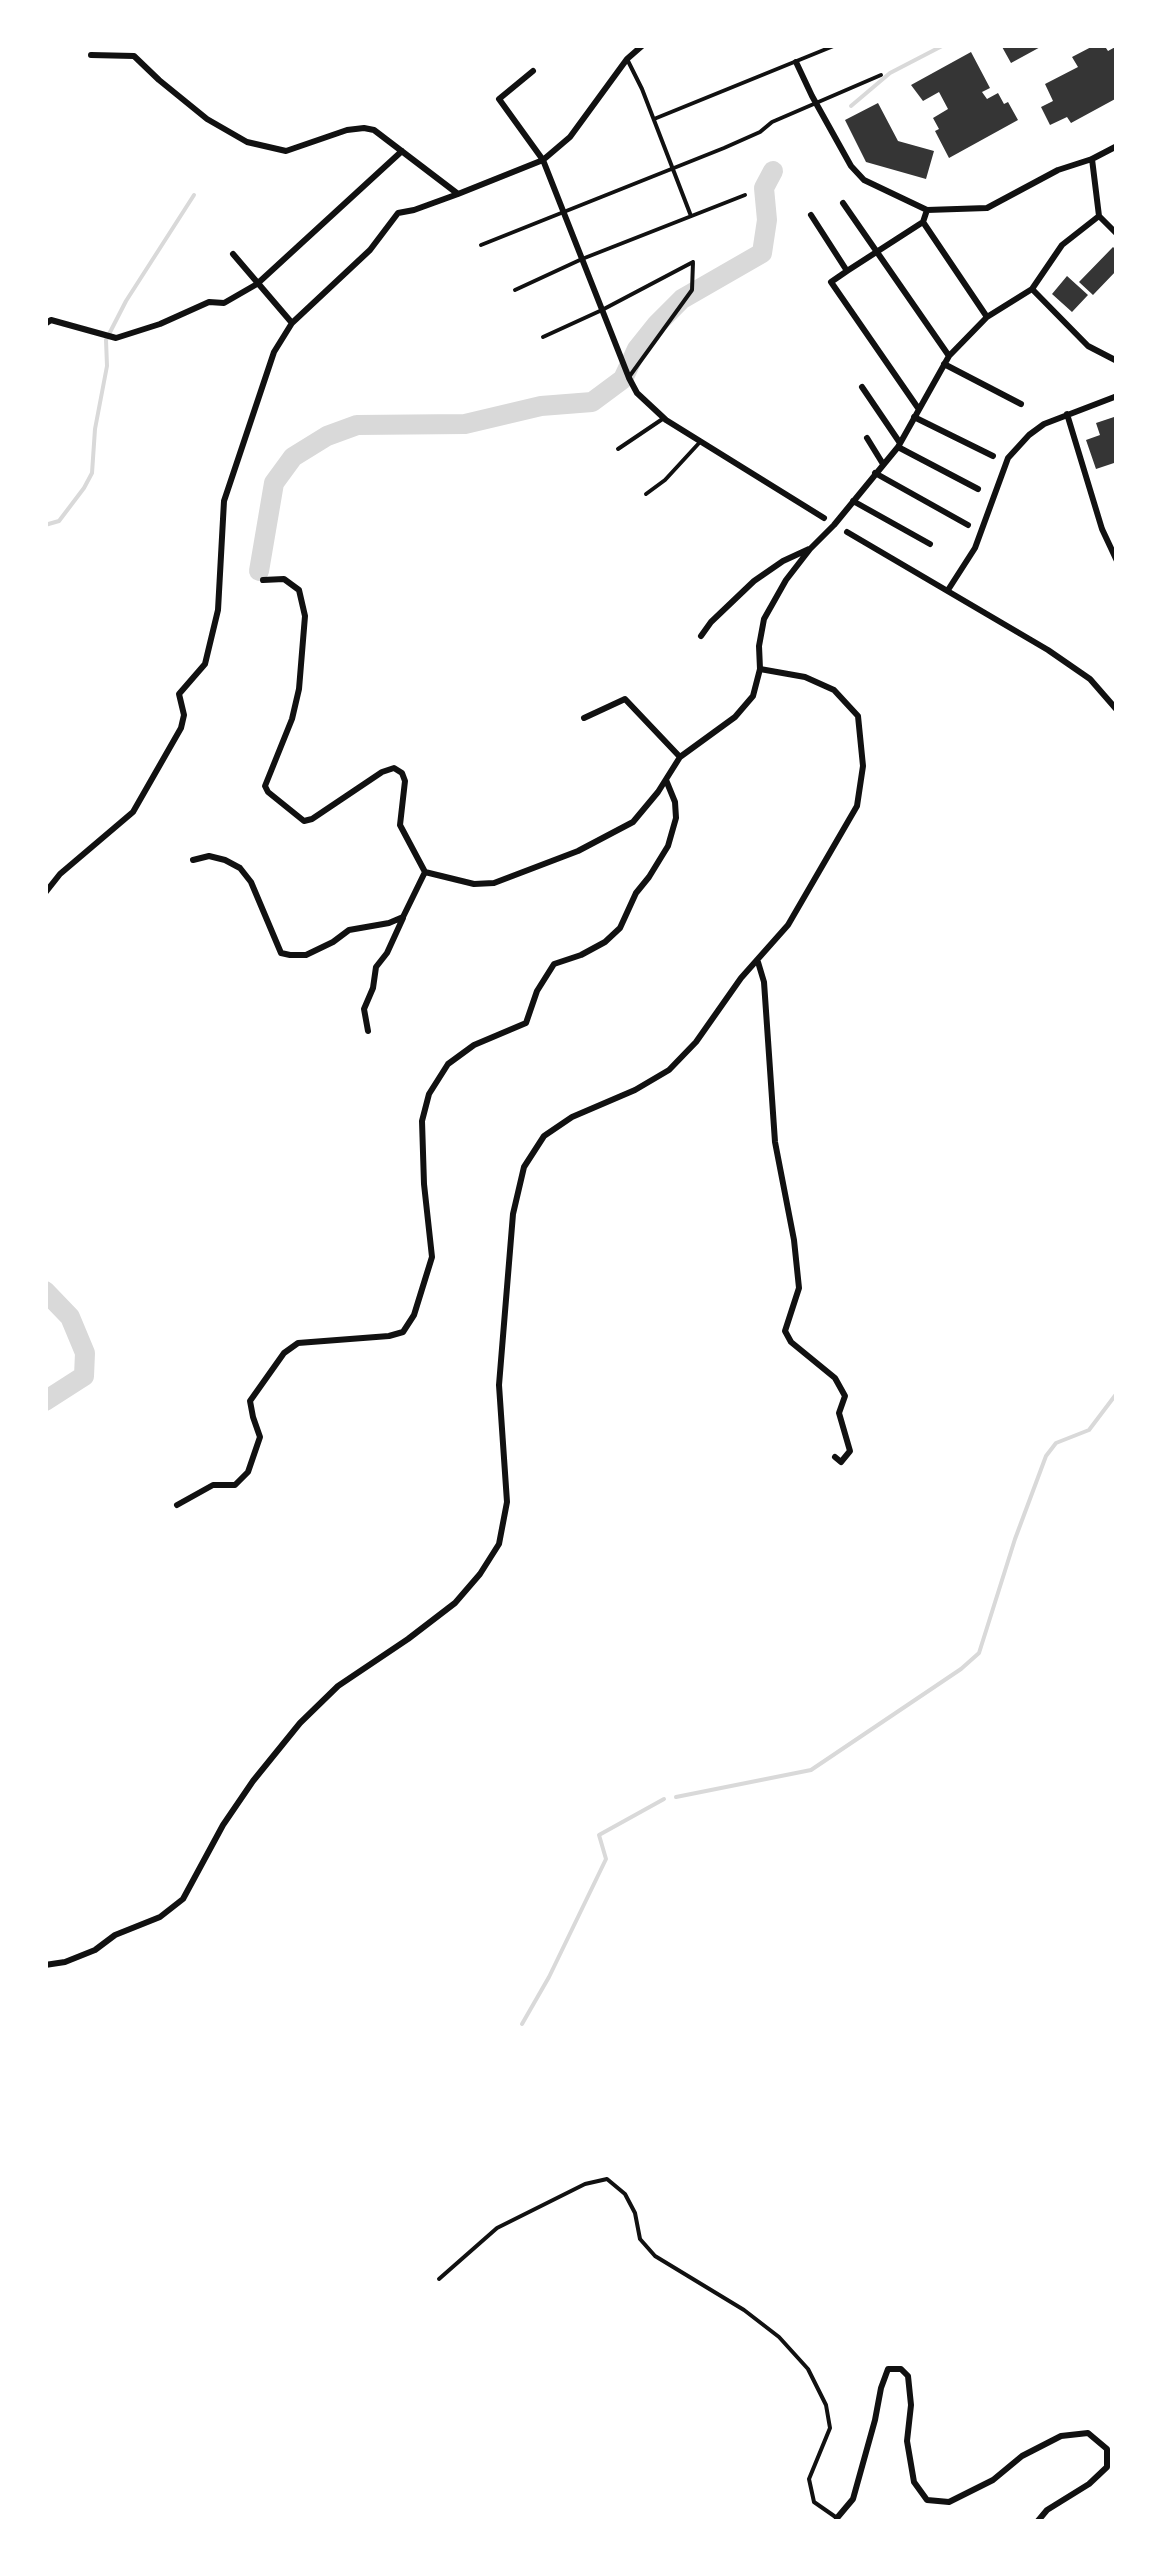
<!DOCTYPE html>
<style>
body{margin:0}
#map{position:relative;width:1162px;height:2567px;overflow:hidden;background:#fff;font-family:"Libre Baskerville",serif}
canvas{display:block}
.frame{position:absolute;inset:0;border:48px solid #fff;pointer-events:none}
</style>
<div id="map">
<canvas width="1162" height="2567"></canvas>
<div class="frame"></div>
</div>
<script>
const g = document.querySelector('canvas').getContext('2d');
g.lineJoin = 'round';
const poly = rows => new Path2D(rows.map(r => 'M' + r).join(''));
function trace(path, color, width, dash) { g.strokeStyle = color; g.lineWidth = width; g.lineCap = dash ? 'butt' : 'round'; g.setLineDash(dash || []); g.stroke(path); }
function fill(path, color) { g.fillStyle = color; g.fill(path, 'evenodd'); }
trace(poly([
 [851,106,890,73,944,45],
 [45,525,59,521,84,488,92,473,95,429,107,366,106,340,126,301,194,195],
 [676,1797,811,1770,961,1669,979,1653,1015,1539,1046,1456,1056,1443,1089,1430,1117,1393],
 [522,2024,549,1977,606,1859,599,1835,664,1799]
]), '#d9d9d9', 4);
trace(poly([
 [259,571,274,483,293,457,327,436,357,425,465,424,541,406,592,402,623,379,637,349,657,324,682,299,762,253,767,220,764,188,773,171],
 [45,1291,70,1317,85,1353,84,1376,45,1401]
]), '#d9d9d9', 20);
fill(poly([
 [1001,45,1044,45,1011,63],
 [1095,45,1104,45,1108,51,1117,46,1117,98,1071,123,1067,117,1050,125,1041,107,1053,101,1045,84,1078,67,1072,57],
 [971,52,990,88,982,92,987,99,998,93,1004,104,1008,102,1018,120,949,158,935,131,939,129,933,118,948,109,939,92,923,101,911,85],
 [878,103,898,141,934,151,926,179,866,162,845,120],
 [1113,247,1117,251,1117,270,1093,295,1079,282],
 [1067,276,1088,295,1072,312,1052,294],
 [1117,416,1117,462,1096,469,1086,440,1100,435,1096,423]
]), '#353535');
trace(poly([
 [627,59,642,89,691,216],
 [654,119,836,45],
 [481,245,724,148,760,132,772,122,881,75],
 [515,290,582,259,745,195],
 [543,337,602,310,693,262],
 [629,377,692,290,693,262],
 [618,449,664,418],
 [646,494,665,480,700,442],
 [439,2279,497,2228,585,2184,607,2179,625,2194,635,2213,640,2239,655,2256,744,2310,779,2337,808,2369,826,2405,830,2428,809,2479,814,2502,837,2518]
]), '#111', 4);
trace(poly([
 [91,55,134,56,159,80,207,119,247,142,286,151,347,130,364,128,374,130,458,194,543,160,570,137,627,59,643,45],
 [796,62,812,96,851,166,864,180,927,210,987,208,1058,170,1092,159,1117,146],
 [533,71,499,99,543,160,629,378,637,393,666,420,824,518],
 [1092,159,1099,216,1117,234],
 [843,203,949,356],
 [811,215,847,271,831,282,918,408],
 [923,222,987,317],
 [233,254,292,323],
 [847,271,923,222,927,210],
 [1032,289,1088,346,1117,361],
 [45,324,51,320,116,338,160,324,209,302,224,303,257,284,402,151],
 [944,364,1021,404],
 [862,387,900,443],
 [1067,414,1102,529,1117,561],
 [914,417,993,456],
 [867,438,883,464],
 [898,447,978,489],
 [875,473,968,525],
 [853,501,930,544],
 [847,532,1048,650,1090,679,1117,710],
 [263,580,284,579,299,590,305,616,299,689,292,719,265,786,268,792,304,821,312,819,382,772,394,768,402,773,405,781,400,825,425,872,474,884,494,883,578,851,633,822,658,792,680,757,735,717,753,696,760,669,759,646,764,619,786,580,810,549,834,525,898,447,949,356,987,317,1032,289,1062,245,1099,216],
 [948,590,975,548,1008,458,1029,435,1044,424,1117,396],
 [701,636,711,622,754,581,783,561,809,549],
 [584,718,625,699,680,757],
 [193,860,209,856,225,860,240,868,251,882,281,953,290,955,306,955,333,942,349,930,389,923,403,917,425,872],
 [45,893,60,874,133,812,181,728,184,715,179,694,205,664,218,610,224,501,274,352,292,323,370,250,398,213,414,210,458,194],
 [758,962,764,982,775,1142,794,1240,799,1288,785,1331,791,1342,835,1378,845,1396,839,1413,850,1451,841,1462,835,1457],
 [368,1031,364,1009,373,988,376,967,387,953,403,918],
 [177,1505,213,1485,235,1485,248,1472,260,1437,253,1417,250,1401,284,1353,298,1343,389,1336,403,1332,414,1315,432,1257,424,1184,422,1121,429,1094,448,1064,474,1045,526,1023,537,991,554,964,581,955,605,942,620,928,636,893,649,877,668,846,676,818,675,802,666,780],
 [45,1965,65,1962,95,1950,115,1935,160,1917,183,1899,223,1825,253,1781,300,1723,338,1686,408,1639,455,1603,480,1574,499,1544,507,1502,499,1385,513,1214,524,1167,544,1136,572,1117,635,1090,669,1070,696,1042,741,978,788,925,857,806,863,766,858,716,834,690,805,677,760,669],
 [837,2518,853,2499,875,2420,881,2388,888,2369,901,2369,908,2376,911,2405,907,2441,914,2482,927,2500,949,2502,993,2480,1022,2456,1061,2436,1088,2433,1107,2449,1107,2467,1089,2484,1047,2510,1037,2522]
]), '#111', 6);
</script>
